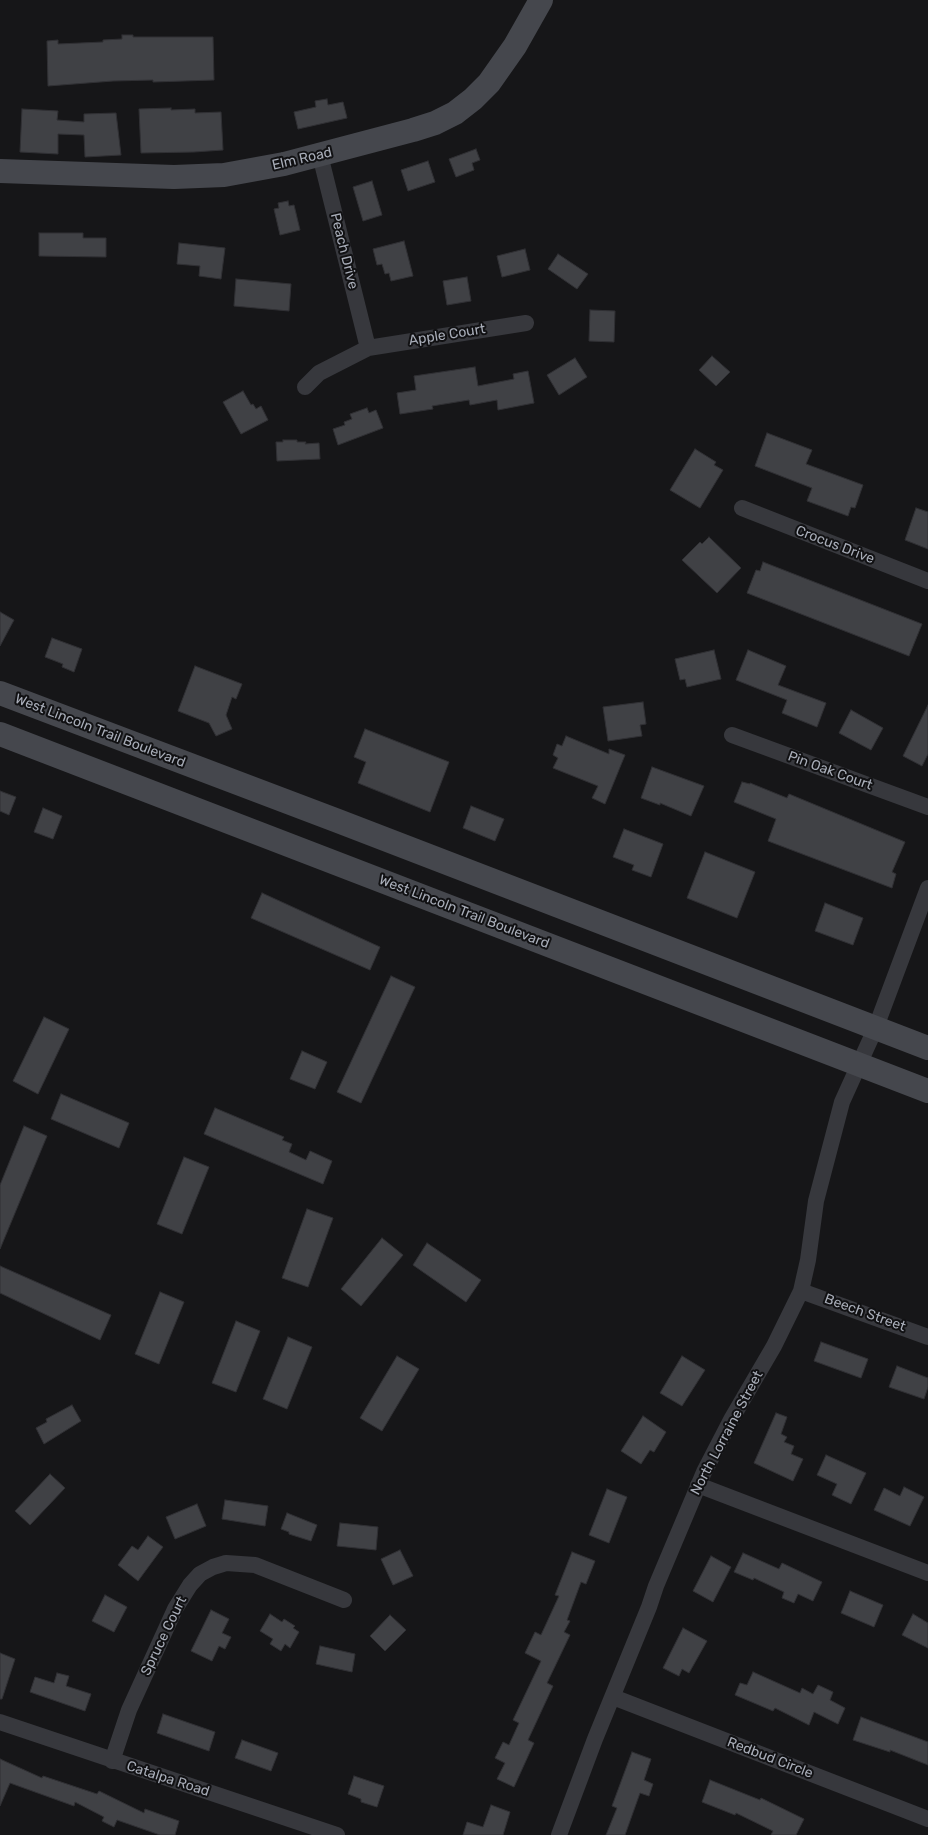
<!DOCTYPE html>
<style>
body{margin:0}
canvas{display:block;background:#161618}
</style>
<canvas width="928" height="1835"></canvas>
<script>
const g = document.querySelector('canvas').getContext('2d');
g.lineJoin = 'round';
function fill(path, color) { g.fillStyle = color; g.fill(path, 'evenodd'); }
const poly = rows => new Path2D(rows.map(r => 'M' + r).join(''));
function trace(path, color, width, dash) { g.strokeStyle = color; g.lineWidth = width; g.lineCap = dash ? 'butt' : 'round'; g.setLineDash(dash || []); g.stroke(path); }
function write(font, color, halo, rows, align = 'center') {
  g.font = font + ' Rubik,sans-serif'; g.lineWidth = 4; g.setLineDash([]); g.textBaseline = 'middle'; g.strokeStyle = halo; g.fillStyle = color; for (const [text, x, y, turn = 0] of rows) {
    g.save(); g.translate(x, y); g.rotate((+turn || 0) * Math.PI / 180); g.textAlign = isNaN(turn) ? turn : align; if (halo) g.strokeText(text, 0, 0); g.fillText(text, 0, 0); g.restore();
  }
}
const building = poly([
 [122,35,133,35,133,37,213,37,214,80,153,82,153,80,113,81,48,86,47,41,58,40,58,44,103,42,103,40,122,39,122,35],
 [327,99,328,105,343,102,347,118,298,129,294,112,316,107,315,101,327,99],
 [171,108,171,110,195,109,195,113,221,112,223,150,194,152,141,153,139,109,171,108],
 [22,109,58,111,57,120,84,122,84,114,116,113,121,155,85,157,84,135,58,134,58,154,20,152,22,109],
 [476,149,480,160,472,163,474,170,456,177,449,159,476,149],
 [428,161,435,182,408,191,401,170,428,161],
 [372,181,382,215,363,221,353,187,372,181],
 [288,201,289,206,294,205,300,230,280,235,274,209,279,208,278,203,288,201],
 [39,233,83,233,83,238,106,238,106,257,39,256,39,233],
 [404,241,413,276,391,281,389,273,385,274,382,264,377,265,373,249,404,241],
 [179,243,225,248,221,279,199,276,200,266,177,264,179,243],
 [525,249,530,270,502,277,497,256,525,249],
 [558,254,588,274,577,289,548,269,558,254],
 [467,277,471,301,447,305,443,281,467,277],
 [236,279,291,284,289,311,234,306,236,279],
 [590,310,615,311,614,342,589,341,590,310],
 [712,356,730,372,716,386,699,370,712,356],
 [575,358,587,377,559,395,547,375,575,358],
 [475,367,478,386,514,379,513,374,528,371,534,403,498,410,497,400,470,405,469,400,432,406,433,409,400,414,397,393,416,390,414,376,475,367],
 [243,391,251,405,253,404,256,409,261,406,268,420,241,434,223,402,243,391],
 [367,408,369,413,376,410,383,428,338,445,333,429,345,425,344,422,352,419,350,414,367,408],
 [767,433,812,450,806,464,863,485,855,508,851,507,848,516,807,501,812,488,755,466,767,433],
 [283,440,297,440,297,442,306,442,305,444,319,443,320,459,277,461,276,442,283,442,283,440],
 [695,449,716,462,714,465,723,470,700,508,670,490,695,449],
 [916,508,928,512,928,549,905,540,916,508],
 [709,537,741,568,717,593,682,560,700,542,702,544,709,537],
 [763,562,922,624,909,656,747,593,756,570,760,571,763,562],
 [0,612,14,620,0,646,0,612],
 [52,638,82,649,74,672,62,667,63,664,45,657,52,638],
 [714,650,721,679,687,687,685,679,680,680,675,659,714,650],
 [748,650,786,666,778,685,826,703,817,727,782,713,787,700,736,680,748,650],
 [195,666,242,684,236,699,232,697,226,715,232,729,216,736,209,723,178,711,195,666],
 [643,702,646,724,640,725,642,736,608,741,603,707,643,702],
 [928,705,928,754,922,766,903,756,928,705],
 [851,710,883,728,871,750,839,733,851,710],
 [365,729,449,762,430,812,358,783,366,762,354,757,365,729],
 [566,736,609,754,609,749,625,755,605,804,592,798,598,786,553,768,558,758,553,755,557,744,562,746,566,736],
 [652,767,704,786,691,816,660,803,660,805,641,798,652,767],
 [742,782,750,784,750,783,787,798,789,794,905,842,892,872,896,874,892,888,768,841,776,819,734,802,742,782],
 [0,791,16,797,9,815,0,811,0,791],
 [471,806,504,819,495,841,463,828,471,806],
 [43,808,62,816,53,839,34,832,43,808],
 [624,829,663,844,651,877,632,870,634,865,613,857,624,829],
 [705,852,755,872,737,918,687,898,705,852],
 [262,893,380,947,370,970,251,918,262,893],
 [825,903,863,918,853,945,815,931,825,903],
 [391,976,415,987,361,1103,337,1092,391,976],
 [44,1017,69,1029,38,1094,13,1081,44,1017],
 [302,1051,327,1062,315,1089,290,1079,302,1051],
 [61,1094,129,1123,119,1148,51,1119,61,1094],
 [215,1108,284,1137,282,1140,292,1144,289,1152,306,1160,310,1151,332,1161,323,1184,204,1134,215,1108],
 [24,1126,47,1136,0,1249,0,1185,24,1126],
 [184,1157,209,1167,182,1234,157,1224,184,1157],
 [307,1209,333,1218,308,1287,282,1278,307,1209],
 [382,1238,403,1255,361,1306,341,1289,382,1238],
 [427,1243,481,1280,466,1302,413,1265,427,1243],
 [0,1266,111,1315,100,1340,0,1293,0,1266],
 [160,1292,184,1302,159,1364,135,1354,160,1292],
 [236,1321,260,1331,236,1392,212,1383,236,1321],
 [288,1337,312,1347,287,1409,263,1399,288,1337],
 [821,1342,868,1359,861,1378,814,1361,821,1342],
 [397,1356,419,1369,382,1431,360,1418,397,1356],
 [682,1356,705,1370,682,1406,660,1393,682,1356],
 [897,1366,928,1378,928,1387,924,1399,889,1387,897,1366],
 [72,1405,81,1421,44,1444,36,1428,47,1422,46,1419,72,1405],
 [776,1413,787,1417,781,1434,787,1437,784,1442,794,1446,791,1454,803,1459,793,1481,754,1463,776,1413],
 [643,1416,666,1432,654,1452,650,1450,641,1464,621,1451,643,1416],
 [826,1455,866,1473,851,1504,832,1495,837,1484,817,1475,826,1455],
 [50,1474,65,1488,30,1525,15,1511,50,1474],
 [904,1487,924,1497,910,1526,874,1510,884,1488,900,1496,904,1487],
 [607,1489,627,1497,609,1543,589,1535,607,1489],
 [225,1500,268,1506,265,1526,222,1519,225,1500],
 [197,1504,206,1526,175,1539,166,1517,197,1504],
 [287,1513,317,1525,311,1541,289,1534,289,1532,281,1529,287,1513],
 [340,1523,378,1527,376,1550,337,1546,340,1523],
 [148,1536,163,1547,138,1581,118,1565,132,1546,138,1550,148,1536],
 [400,1550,413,1576,393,1585,381,1559,400,1550],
 [572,1552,595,1561,586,1584,581,1582,567,1620,570,1621,564,1632,570,1635,547,1683,553,1686,528,1740,534,1743,514,1787,497,1779,505,1763,495,1758,503,1742,509,1745,519,1723,513,1720,541,1661,525,1653,535,1632,541,1635,559,1596,555,1595,572,1552],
 [743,1553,779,1569,782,1563,822,1582,813,1601,798,1594,794,1603,782,1598,784,1592,754,1578,753,1580,734,1572,743,1553],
 [711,1556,731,1567,713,1602,693,1591,711,1556],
 [850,1591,883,1605,874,1627,841,1613,850,1591],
 [105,1595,127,1607,114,1632,92,1621,105,1595],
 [211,1610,229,1619,222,1633,231,1637,225,1649,219,1646,212,1661,191,1651,211,1610],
 [270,1614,282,1622,284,1619,295,1626,293,1628,299,1632,290,1648,285,1644,281,1651,270,1644,273,1639,260,1631,270,1614],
 [913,1614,928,1623,928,1648,902,1635,913,1614],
 [390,1615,406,1630,385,1651,370,1636,390,1615],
 [683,1628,707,1641,689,1673,682,1669,679,1676,663,1668,683,1628],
 [320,1646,355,1654,352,1672,316,1664,320,1646],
 [0,1653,15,1659,2,1699,0,1699,0,1653],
 [753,1672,800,1693,802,1688,813,1694,818,1685,833,1692,830,1700,845,1708,838,1724,814,1712,809,1725,775,1708,773,1711,735,1695,740,1683,747,1685,753,1672],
 [57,1673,69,1676,66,1686,91,1694,85,1711,30,1692,35,1677,54,1683,57,1673],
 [163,1714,215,1732,209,1751,157,1733,163,1714],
 [861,1717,928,1742,928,1765,890,1750,890,1752,853,1740,861,1717],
 [242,1740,278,1753,271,1771,235,1758,242,1740],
 [632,1752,651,1759,644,1780,653,1784,649,1796,640,1793,625,1835,606,1835,617,1808,612,1806,632,1752],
 [0,1759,42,1778,43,1776,97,1794,99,1791,144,1813,145,1809,179,1821,175,1835,160,1835,117,1820,114,1827,102,1821,104,1817,75,1802,74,1806,10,1783,0,1806,0,1759],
 [354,1776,384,1786,377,1807,361,1802,361,1799,348,1794,354,1776],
 [710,1780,760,1800,761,1798,804,1819,796,1835,771,1835,773,1831,736,1813,735,1815,702,1802,710,1780],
 [491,1805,510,1812,503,1835,463,1835,467,1822,483,1827,491,1805]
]);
fill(building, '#404145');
trace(building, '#303034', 1);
trace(poly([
 [320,155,368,348],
 [305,387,319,373,368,348,526,323],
 [742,508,928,581],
 [732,735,928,807],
 [801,1291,928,1337],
 [698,1485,928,1573],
 [613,1697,928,1819],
 [0,1722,337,1835],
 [112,1761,129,1710,175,1609,190,1585,200,1574,213,1567,226,1563,255,1565,344,1600],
 [559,1835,595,1739,649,1607,656,1586,704,1472,732,1418,774,1346,801,1291,808,1260,816,1201,842,1102,876,1027,928,888]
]), '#37383d', 16);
trace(poly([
 [0,171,174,177,224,175,284,164,413,130,435,123,455,113,473,99,489,83,515,46,541,0],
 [0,693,338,821,928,1048],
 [0,734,928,1091]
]), '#45474d', 24);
write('14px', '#a8adb8', '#111113', [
 ["Elm Road",302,159,-13],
 ["Peach Drive",344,251,76],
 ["Apple Court",447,335,-9],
 ["Crocus Drive",835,545,21],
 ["West Lincoln Trail Boulevard",100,731,21],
 ["Pin Oak Court",830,771,20],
 ["West Lincoln Trail Boulevard",464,912,21],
 ["Beech Street",865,1313,20],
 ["North Lorraine Street",727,1433,-62],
 ["Spruce Court",164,1636,-64],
 ["Redbud Circle",770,1758,21],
 ["Catalpa Road",168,1779,18]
]);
</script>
